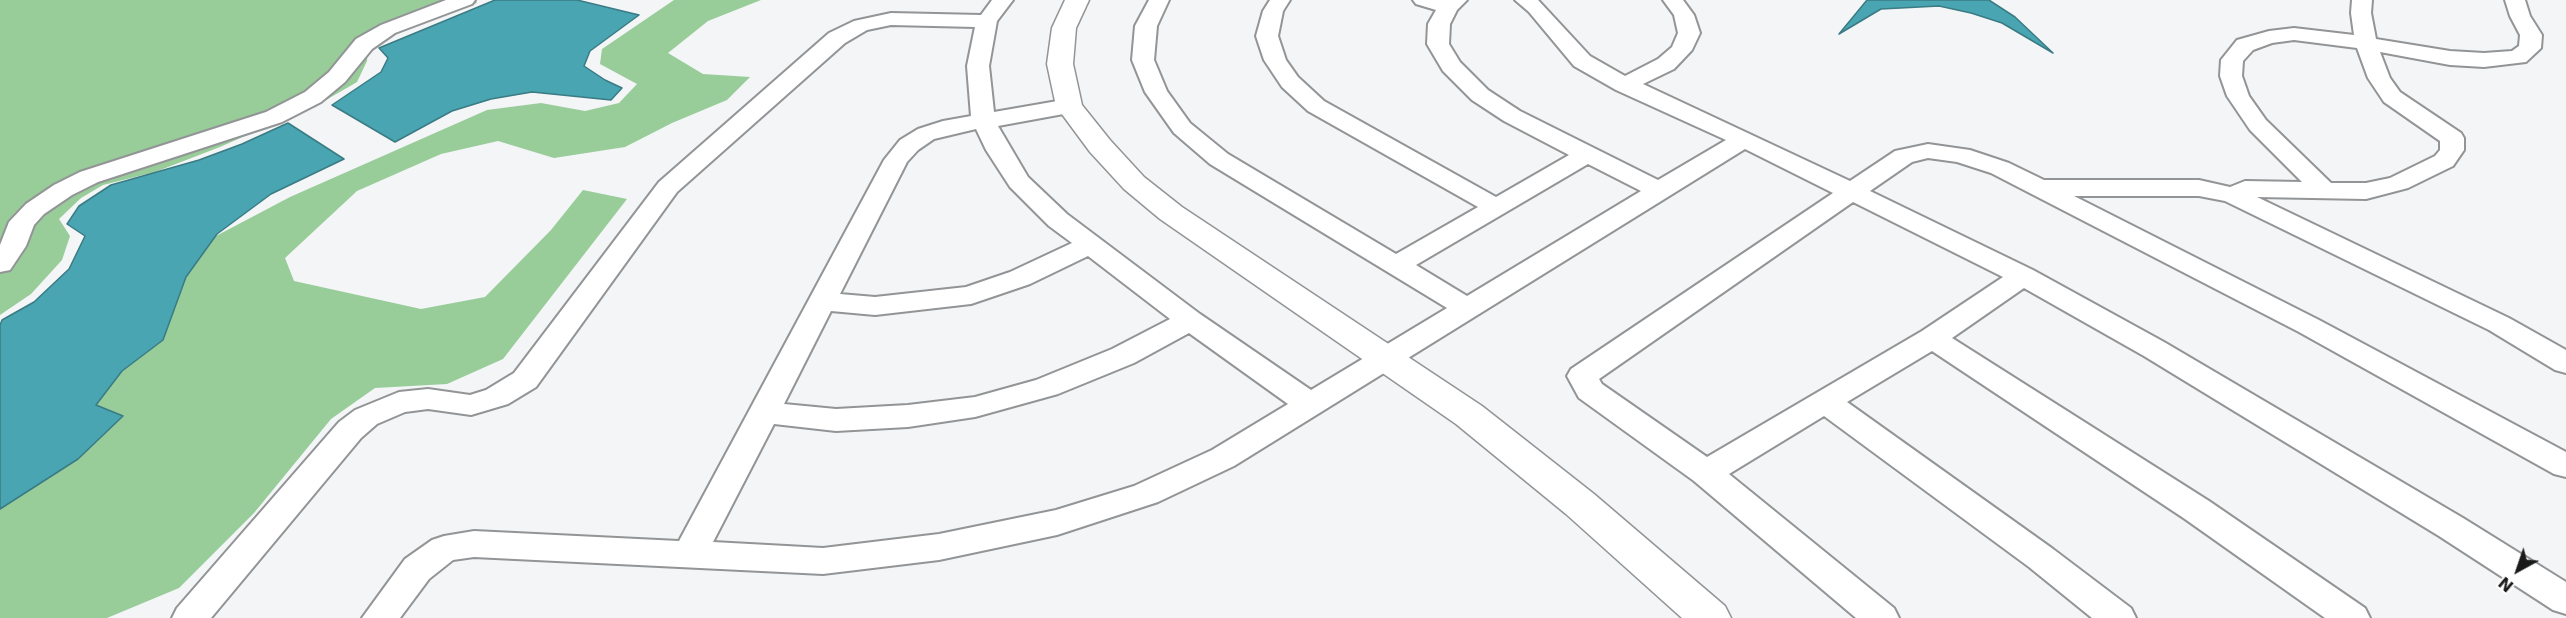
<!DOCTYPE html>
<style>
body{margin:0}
#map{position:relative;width:2566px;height:618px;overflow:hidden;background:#f3f5f7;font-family:"DejaVu Sans",sans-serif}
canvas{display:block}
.north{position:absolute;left:2488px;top:540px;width:60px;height:60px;-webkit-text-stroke:4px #fff;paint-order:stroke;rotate:220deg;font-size:16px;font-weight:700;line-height:24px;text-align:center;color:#1a1a1b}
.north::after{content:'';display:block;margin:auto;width:21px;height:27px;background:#1a1a1b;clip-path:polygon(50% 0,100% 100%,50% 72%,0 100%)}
</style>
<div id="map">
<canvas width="2566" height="618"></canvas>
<div class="north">N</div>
</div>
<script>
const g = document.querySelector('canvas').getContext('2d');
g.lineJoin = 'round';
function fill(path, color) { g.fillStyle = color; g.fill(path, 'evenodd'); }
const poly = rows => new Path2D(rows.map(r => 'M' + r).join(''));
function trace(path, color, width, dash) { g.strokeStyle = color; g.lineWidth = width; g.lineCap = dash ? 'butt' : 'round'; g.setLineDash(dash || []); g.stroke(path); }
fill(poly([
 [0,0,475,0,477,3,399,31,368,46,367,61,357,82,326,100,220,147,155,172,103,185,81,198,59,219,70,236,62,260,31,294,0,315],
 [674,0,761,0,708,21,668,53,703,74,750,77,727,100,672,123,625,147,554,158,498,141,441,154,357,191,285,258,294,281,421,309,485,297,551,230,583,190,627,199,503,359,447,384,375,388,331,419,254,513,179,588,107,618,0,618,0,432,149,311,216,236,290,197,487,110,541,103,585,111,619,103,637,84,600,64,602,49]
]), '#98cc99');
const water = poly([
 [495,0,577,0,639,15,590,51,584,66,605,80,622,88,611,100,532,92,491,99,452,111,395,142,332,105,381,72,388,58,379,48,495,0],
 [1867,0,1989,0,2015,17,2053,53,2002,23,1971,13,1939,6,1881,9,1839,34,1867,0],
 [288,123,344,159,271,194,217,234,186,277,163,340,122,371,96,405,123,416,78,459,0,509,0,325,2,320,34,302,69,269,85,236,67,224,79,206,111,185,199,160,242,144,288,123]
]);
fill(water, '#48a5b1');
trace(water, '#3a7b84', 1.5);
const street = poly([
 [446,0,475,0,472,4,395,33,372,49,345,82,321,102,282,122,98,182,72,195,44,214,34,225,26,246,10,270,0,272,0,245,9,222,26,204,54,185,80,172,266,112,305,92,329,72,356,39,381,25,446,0],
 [992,0,1013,0,997,21,989,66,994,112,1069,99,1077,101,1081,106,1077,111,1069,113,998,126,1028,177,1067,214,1200,314,1311,390,1447,308,1210,164,1174,133,1145,92,1132,60,1135,26,1149,0,1169,0,1157,26,1154,60,1167,91,1190,123,1228,154,1396,254,1478,207,1308,111,1282,87,1264,60,1256,36,1263,11,1270,0,1290,0,1283,11,1278,36,1286,60,1298,77,1324,101,1496,197,1569,155,1504,121,1472,100,1443,71,1427,44,1428,24,1436,10,1416,4,1413,0,1467,0,1457,10,1450,24,1449,44,1460,62,1488,90,1520,111,1658,180,1726,140,1616,90,1574,66,1529,12,1515,0,1538,0,1590,56,1625,76,1658,59,1672,47,1678,33,1674,15,1663,0,1683,0,1694,15,1700,33,1692,50,1674,69,1643,84,1850,181,1895,151,1928,144,1970,150,2009,163,2044,180,2199,180,2230,187,2245,181,2302,182,2250,130,2227,96,2220,76,2221,60,2237,40,2269,31,2294,28,2354,35,2351,13,2352,0,2372,0,2371,13,2376,39,2450,51,2484,53,2512,51,2519,46,2520,35,2510,16,2505,0,2525,0,2530,16,2542,35,2541,48,2526,62,2484,67,2450,65,2380,52,2390,78,2400,92,2461,133,2464,138,2464,150,2453,166,2408,188,2366,199,2257,197,2509,318,2566,350,2566,373,2555,370,2489,330,2225,201,2199,196,2074,196,2319,320,2566,452,2566,477,2554,474,2299,332,1991,173,1957,162,1928,158,1912,162,1870,191,2033,270,2164,342,2463,518,2566,582,2566,614,2553,610,2439,536,2144,356,2024,288,1952,338,2209,501,2365,608,2370,618,2325,618,2185,519,1932,351,1847,402,2053,549,2131,608,2136,618,2092,618,2029,567,1824,416,1729,474,1894,608,1899,618,1856,618,1694,481,1579,398,1567,376,1571,369,1833,193,1745,149,1234,466,1158,502,1057,535,939,560,823,574,474,557,453,560,429,579,400,618,362,618,405,559,432,540,444,536,474,531,679,541,884,160,900,140,918,129,943,121,971,116,967,66,975,27,891,25,867,30,845,43,677,192,536,387,508,404,471,415,428,409,405,412,377,424,361,438,211,618,172,618,177,608,339,422,355,410,399,392,428,389,470,395,486,390,514,373,659,182,829,33,854,21,891,13,981,15,992,0],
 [2294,40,2357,48,2368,78,2384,102,2440,141,2440,150,2435,156,2390,178,2366,183,2331,183,2266,120,2249,96,2242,76,2243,61,2253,50,2272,43,2294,40],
 [976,129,986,150,1010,187,1049,226,1072,243,1010,272,966,287,875,297,840,294,907,162,918,150,934,139,976,129],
 [1588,164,1641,191,1467,296,1416,265,1588,164],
 [1853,202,2003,277,1922,331,1707,457,1602,384,1599,379,1853,202],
 [1088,256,1170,319,1112,349,1036,380,975,397,908,405,836,409,784,404,831,311,875,315,971,304,1030,284,1088,256],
 [1189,333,1288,404,1212,450,1134,486,1056,510,939,534,823,548,713,542,774,424,836,431,908,427,975,417,1058,394,1134,363,1189,333]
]);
const secondary = poly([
 [1065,0,1089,0,1076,28,1073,64,1082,105,1110,140,1144,177,1182,207,1482,406,1594,494,1725,606,1731,618,1682,618,1566,514,1456,424,1160,219,1124,189,1090,152,1056,106,1047,64,1052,28,1065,0]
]);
trace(street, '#929496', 4);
trace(secondary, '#929496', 3);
fill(street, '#fff');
fill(secondary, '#fff');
</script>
